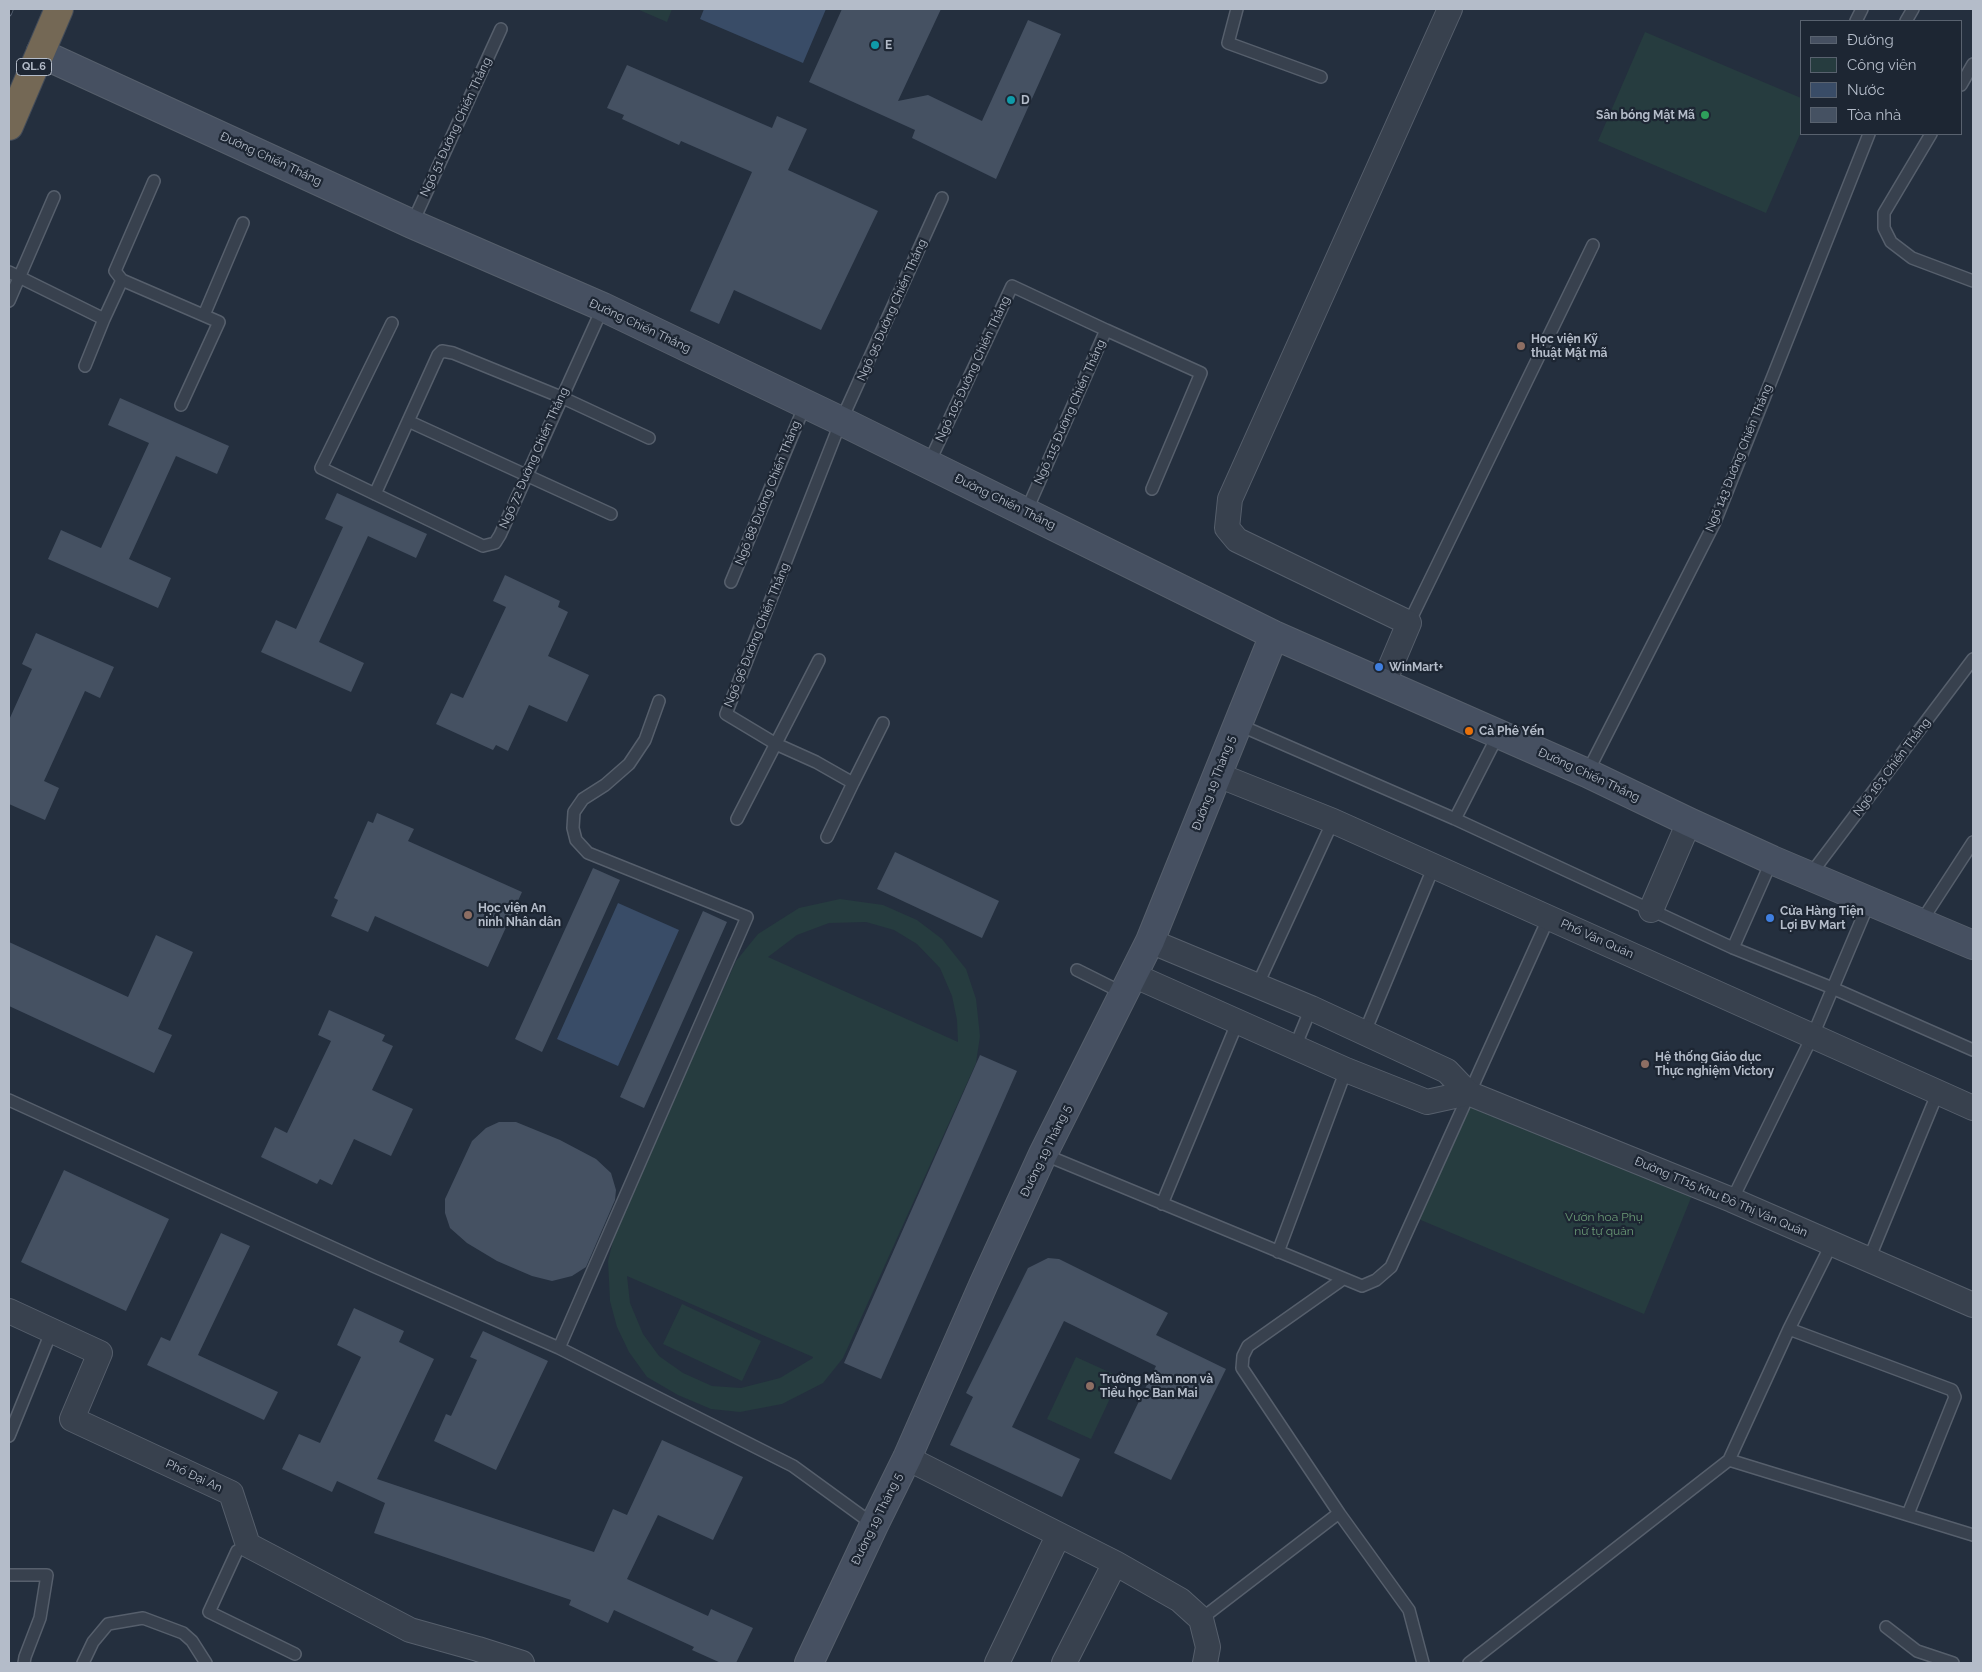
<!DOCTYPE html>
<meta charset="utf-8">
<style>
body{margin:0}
#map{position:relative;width:1982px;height:1672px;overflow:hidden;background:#242f3e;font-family:Raleway,sans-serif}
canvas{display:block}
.frame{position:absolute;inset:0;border:10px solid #b4bcc9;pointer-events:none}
.legend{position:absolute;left:1800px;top:20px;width:162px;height:115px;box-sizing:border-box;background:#1d2633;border:1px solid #59626f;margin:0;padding:6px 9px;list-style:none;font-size:15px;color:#b4bcc9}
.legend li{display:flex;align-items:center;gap:10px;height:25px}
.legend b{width:25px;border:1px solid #59626f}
</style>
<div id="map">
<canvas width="1982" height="1672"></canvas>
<div class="frame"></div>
<ul class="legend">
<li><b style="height:6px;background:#465061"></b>Đường</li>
<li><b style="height:14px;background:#263c3f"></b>Công viên</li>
<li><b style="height:14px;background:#394c67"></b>Nước</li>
<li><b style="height:14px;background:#455162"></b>Tòa nhà</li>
</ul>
</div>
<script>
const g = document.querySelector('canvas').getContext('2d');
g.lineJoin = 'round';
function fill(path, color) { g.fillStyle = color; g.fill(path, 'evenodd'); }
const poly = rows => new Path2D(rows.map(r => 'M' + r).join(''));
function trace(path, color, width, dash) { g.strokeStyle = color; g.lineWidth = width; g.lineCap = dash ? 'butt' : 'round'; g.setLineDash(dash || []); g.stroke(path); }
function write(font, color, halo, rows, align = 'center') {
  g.font = font + ' Raleway,sans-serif'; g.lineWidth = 4.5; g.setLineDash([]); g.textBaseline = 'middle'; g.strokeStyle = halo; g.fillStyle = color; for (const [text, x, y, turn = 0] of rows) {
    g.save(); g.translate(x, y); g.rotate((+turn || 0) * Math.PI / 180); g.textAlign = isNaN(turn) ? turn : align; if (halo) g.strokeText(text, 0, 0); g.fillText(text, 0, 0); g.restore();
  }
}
fill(poly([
 [637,9,672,9,667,22],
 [1645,32,1801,98,1801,132,1766,213,1598,141],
 [840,899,883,905,917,920,942,939,966,969,976,999,980,1036,976,1063,843,1358,823,1383,782,1404,740,1412,711,1409,678,1395,647,1377,629,1352,617,1327,610,1301,608,1261,617,1225,736,961,758,934,799,908],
 [866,922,894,930,917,944,940,968,952,996,957,1020,958,1042,768,957,797,935,829,923],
 [627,1276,813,1357,813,1358,780,1378,741,1388,712,1386,683,1373,659,1356,643,1334,630,1303],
 [1469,1098,1695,1188,1644,1314,1416,1218],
 [682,1304,761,1341,742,1381,663,1344],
 [1076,1357,1120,1377,1091,1439,1047,1419]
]), '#263c3f');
fill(poly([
 [704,9,826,9,803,63,700,19],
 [618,903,679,930,618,1066,557,1039]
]), '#394c67');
fill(poly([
 [842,9,941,9,898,101,928,95,982,121,1028,20,1061,34,996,179,912,138,915,130,809,82],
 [627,65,772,128,777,116,807,129,788,170,878,211,821,330,734,290,719,324,690,311,752,172,681,141,679,145,622,119,624,115,607,108],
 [120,398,229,446,217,474,176,456,129,559,171,578,158,608,48,559,61,530,101,548,149,443,108,425],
 [337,493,427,534,416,558,368,536,319,642,364,663,351,692,261,652,276,620,296,629,343,527,325,519],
 [505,575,560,601,558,607,568,612,548,656,589,675,567,722,529,705,508,751,496,745,493,750,436,724,451,693,463,698,506,607,493,601],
 [36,633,114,667,100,698,85,691,44,781,59,788,45,820,9,804,9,720,32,669,22,664],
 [377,813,414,829,408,841,522,892,488,967,375,916,368,932,331,916,338,900,334,898,368,821,373,823],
 [895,852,999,901,982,938,877,889],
 [593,868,620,880,542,1052,515,1039],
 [703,911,727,922,644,1108,620,1097],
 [156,935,193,952,158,1029,172,1035,154,1073,9,1006,9,942,128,997],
 [329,1010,385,1035,382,1041,393,1046,372,1090,413,1109,391,1156,354,1139,332,1185,320,1179,317,1184,261,1157,275,1127,287,1133,331,1041,318,1035],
 [980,1055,1017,1071,881,1379,844,1363],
 [499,1122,516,1122,560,1140,596,1159,611,1173,616,1190,615,1200,586,1267,572,1276,552,1281,532,1276,497,1261,467,1243,450,1228,445,1213,445,1199,472,1141,486,1128],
 [64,1170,169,1219,126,1311,21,1262],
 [221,1233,250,1246,198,1355,278,1392,264,1420,147,1365,161,1337,170,1341],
 [1048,1258,1059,1259,1168,1313,1156,1335,1226,1369,1171,1480,1114,1453,1156,1366,1064,1321,1012,1427,1080,1459,1062,1497,950,1445,973,1397,966,1393,1028,1268],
 [354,1308,404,1331,399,1342,434,1359,377,1479,594,1552,613,1509,627,1515,662,1440,743,1477,713,1540,658,1515,627,1579,708,1616,711,1609,753,1628,736,1663,721,1663,692,1650,694,1647,614,1610,608,1623,569,1605,571,1600,374,1533,385,1503,337,1481,332,1492,282,1469,299,1434,320,1443,361,1357,337,1345],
 [483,1331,548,1361,496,1470,434,1441,446,1414,451,1416,477,1360,470,1357]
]), '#455162');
const lane = poly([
 [1237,9,1228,43,1321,77],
 [1856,21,1862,9],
 [1906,21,1913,9],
 [1961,85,1973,64],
 [1931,134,1884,213,1884,228,1891,242,1912,258,1973,281],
 [412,224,501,29],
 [9,272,104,319,122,280,219,322,181,405],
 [122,280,115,271,154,181],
 [9,301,54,197],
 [204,315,243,223],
 [392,323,321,468,483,546,495,543,500,535,603,307],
 [85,366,104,319],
 [408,421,611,514],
 [928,465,1012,286,1106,330],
 [375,494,438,355,442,351,453,353,561,397,649,438],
 [1026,512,1106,330,1201,373,1152,489],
 [731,582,805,405],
 [1409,623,1593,245],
 [1237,724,1455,819,1733,948,1830,987,1973,1050],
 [1587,773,1715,522,1869,134],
 [853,783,883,723],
 [737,819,819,660],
 [1455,819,1498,735],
 [827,837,853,783,816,762,776,744,726,714,841,421,942,198],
 [1810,875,1973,659],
 [1921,922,1973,842],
 [1733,948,1772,860],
 [1077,970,1123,993],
 [1257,986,1333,821],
 [1364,1034,1434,866],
 [1295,1047,1311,1008],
 [9,1100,373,1266,559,1348,793,1466,874,1525],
 [1043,1154,1362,1286,1376,1280,1391,1267,1549,917],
 [1732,1200,1813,1035,1870,900],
 [1162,1204,1238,1021],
 [1278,1252,1346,1070],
 [1869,1259,1938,1092],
 [1789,1329,1952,1390,1955,1397,1908,1514],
 [559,1348,747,917,588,853,576,840,573,828,574,812,583,799,605,785,629,764,645,740,659,701],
 [9,1436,52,1330],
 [1729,1460,1973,1535],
 [1339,1513,1409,1610,1423,1663],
 [248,1545,237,1551,209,1612,295,1654],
 [9,1575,47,1575,40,1618,25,1657,24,1663],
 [1201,1619,1339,1513,1242,1368,1243,1356,1248,1346,1343,1279],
 [1886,1627,1917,1651,1953,1663],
 [83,1663,93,1642,108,1624,143,1618,183,1633,192,1641,206,1663],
 [1469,1663,1729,1460,1789,1329,1832,1243]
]);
const street = poly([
 [1384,682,1409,623,1237,540,1227,528,1230,499,1450,9],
 [1218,775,1333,821,1973,1108],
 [1651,910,1689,822],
 [1150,941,1311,1008,1447,1071,1468,1093,1732,1200,1973,1305],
 [1133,975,1346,1070,1427,1102,1468,1093],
 [9,1311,100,1353,72,1419,231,1493,248,1545,410,1630,478,1649,522,1663],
 [907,1458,1115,1563,1180,1600,1201,1619,1208,1647,1205,1663],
 [997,1663,1058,1536],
 [1064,1663,1115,1563]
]);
const secondary = poly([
 [41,51,53,59,412,224,603,307,841,421,1274,635,1587,773,1689,822,1772,860,1973,945],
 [809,1663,874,1525,907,1458,984,1283,1043,1154,1150,941,1274,635]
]);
const highway = poly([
 [9,126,59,9]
]);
trace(lane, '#565f6c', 14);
trace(street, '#565f6c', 26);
trace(secondary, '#565f6c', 30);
trace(highway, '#434c59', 30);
trace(lane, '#38414e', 11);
trace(street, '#38414e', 24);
trace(secondary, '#465061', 28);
trace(highway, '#746855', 28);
const rail = poly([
 [9,14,11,9]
]);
trace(rail, '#5a6575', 5.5);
trace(rail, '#1d2633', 4, [11]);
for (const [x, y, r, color] of [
 [875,45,5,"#0f9aa8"],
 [1011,100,5,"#0f9aa8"],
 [1705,115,5,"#2e9e5b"],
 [1521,346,5,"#8d6e63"],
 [1379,667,5,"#3f7fe0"],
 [1469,731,5,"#e8710a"],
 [468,915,5,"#8d6e63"],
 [1770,918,5,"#3f7fe0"],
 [1645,1064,5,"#8d6e63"],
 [1090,1386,5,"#8d6e63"]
]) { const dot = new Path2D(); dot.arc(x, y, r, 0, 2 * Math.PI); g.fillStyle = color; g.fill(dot); trace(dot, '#1d2633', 2); }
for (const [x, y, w] of [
 [34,67,35]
]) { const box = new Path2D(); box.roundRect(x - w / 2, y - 8.5, w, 17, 4); g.fillStyle = '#1d2633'; g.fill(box); trace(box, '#b4bcc9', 1); }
write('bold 11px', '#b4bcc9', null, [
 ["QL.6",34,67]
]);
write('bold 12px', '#b4bcc9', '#1d2633', [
 ["E",885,45],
 ["D",1021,100],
 ["Sân bóng Mật Mã",1695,115,"right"],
 ["Học viện Kỹ",1531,339],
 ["thuật Mật mã",1531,353],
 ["WinMart+",1389,667],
 ["Cà Phê Yến",1479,731],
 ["Học viện An",478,908],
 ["ninh Nhân dân",478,922],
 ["Cửa Hàng Tiện",1780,911],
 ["Lợi BV Mart",1780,925],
 ["Hệ thống Giáo dục",1655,1057],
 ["Thực nghiệm Victory",1655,1071],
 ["Trường Mầm non và",1100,1379],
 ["Tiểu học Ban Mai",1100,1393]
], 'left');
write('12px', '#b4bcc9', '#1d2633', [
 ["Ngõ 51 Đường Chiến Thắng",456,127,-65],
 ["Đường Chiến Thắng",271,159,25],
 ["Ngõ 95 Đường Chiến Thắng",892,310,-66],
 ["Đường Chiến Thắng",640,326,25],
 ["Ngõ 105 Đường Chiến Thắng",973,369,-65],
 ["Ngõ 115 Đường Chiến Thắng",1070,412,-66],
 ["Ngõ 72 Đường Chiến Thắng",534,458,-66],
 ["Ngõ 143 Đường Chiến Thắng",1739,458,-68],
 ["Ngõ 88 Đường Chiến Thắng",768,493,-68],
 ["Đường Chiến Thắng",1005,502,26],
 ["Ngõ 96 Đường Chiến Thắng",757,635,-68],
 ["Ngõ 163 Chiến Thắng",1892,767,-53],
 ["Đường Chiến Thắng",1589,775,25],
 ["Đường 19 Tháng 5",1214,783,-69],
 ["Phố Văn Quán",1597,939,24],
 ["Đường 19 Tháng 5",1046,1151,-64],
 ["Đường TT15 Khu Đô Thị Văn Quán",1721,1197,23],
 ["Phố Đại An",194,1476,25],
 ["Đường 19 Tháng 5",877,1519,-64]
]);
write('12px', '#6b9a76', '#1d2633', [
 ["Vườn hoa Phụ",1604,1217],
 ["nữ tự quản",1604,1231]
]);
</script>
